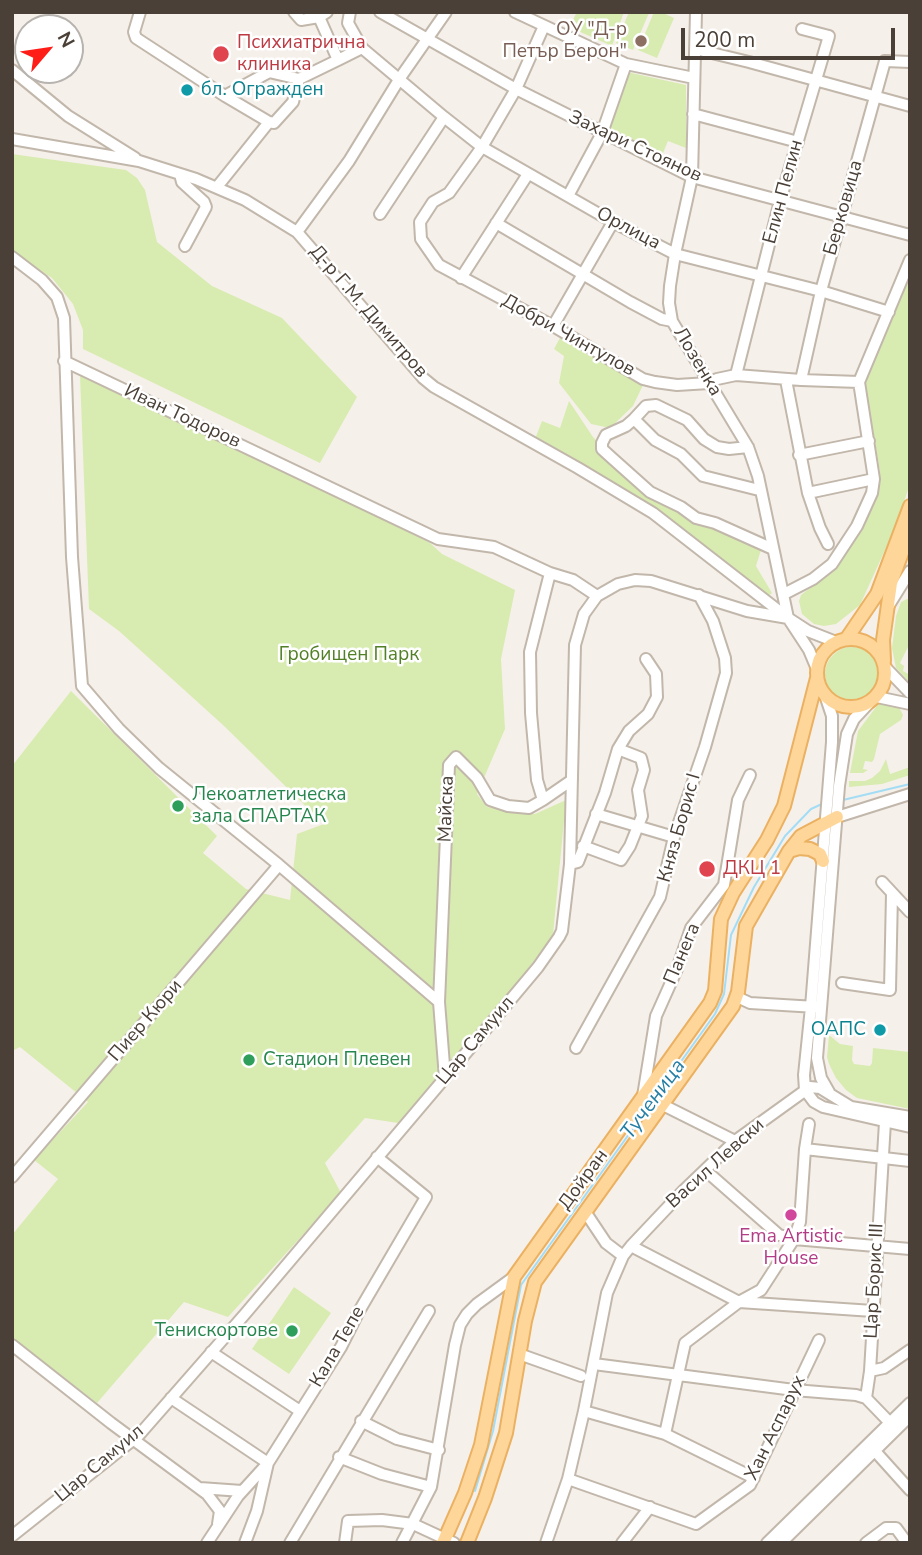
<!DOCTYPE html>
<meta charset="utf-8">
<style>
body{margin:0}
#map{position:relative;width:922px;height:1555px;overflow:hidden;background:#f6f0ea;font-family:"Nunito Sans",sans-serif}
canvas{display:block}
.frame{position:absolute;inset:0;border:14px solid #4a4037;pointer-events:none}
.north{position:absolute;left:14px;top:14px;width:70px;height:70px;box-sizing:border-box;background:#fff;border:2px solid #b7b3af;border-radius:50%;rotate:61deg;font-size:19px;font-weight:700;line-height:28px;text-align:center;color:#4a4037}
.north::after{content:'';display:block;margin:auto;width:24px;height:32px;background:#ff1e17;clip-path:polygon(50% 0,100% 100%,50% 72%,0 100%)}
.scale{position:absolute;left:681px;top:28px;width:214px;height:32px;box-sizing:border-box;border:4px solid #4a4037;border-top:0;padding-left:9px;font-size:21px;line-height:24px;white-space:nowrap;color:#4a4037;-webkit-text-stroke:5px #fff;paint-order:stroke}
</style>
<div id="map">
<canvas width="922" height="1555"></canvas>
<div class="frame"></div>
<div class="north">N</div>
<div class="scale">200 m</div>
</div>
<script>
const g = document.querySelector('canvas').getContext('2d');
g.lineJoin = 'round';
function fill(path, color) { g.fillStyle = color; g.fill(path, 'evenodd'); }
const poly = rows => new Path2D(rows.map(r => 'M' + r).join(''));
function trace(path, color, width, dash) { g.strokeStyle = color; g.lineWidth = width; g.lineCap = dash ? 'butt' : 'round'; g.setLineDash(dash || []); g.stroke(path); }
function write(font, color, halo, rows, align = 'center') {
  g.font = font + ' "Nunito Sans",sans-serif'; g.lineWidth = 5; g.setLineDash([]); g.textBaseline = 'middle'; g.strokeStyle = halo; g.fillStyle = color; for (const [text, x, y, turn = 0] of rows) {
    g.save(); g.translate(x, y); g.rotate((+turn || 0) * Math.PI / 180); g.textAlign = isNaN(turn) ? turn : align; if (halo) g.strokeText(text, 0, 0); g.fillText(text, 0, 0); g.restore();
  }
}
fill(poly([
 [577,12,624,12,612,46,569,27],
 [629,12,649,13,633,50,616,43],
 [654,12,661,12,674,18,657,58,638,50],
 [627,72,686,85,686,148,668,141,661,158,609,132],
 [12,154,126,170,137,178,145,190,157,242,212,286,282,318,357,397,320,463,83,349,83,330,73,304,52,278,12,252],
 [910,274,910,484,895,528,860,605,836,624,824,626,814,624,802,614,799,601,801,595,824,577,846,552,864,521,875,494,880,472,865,382],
 [561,336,644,383,633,406,610,428,591,424,559,383,564,356,554,349],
 [80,376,277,465,430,543,442,554,515,590,501,659,505,729,477,794,487,807,535,814,566,800,553,935,517,984,398,1123,365,1118,325,1163,341,1193,228,1317,184,1302,97,1403,12,1338,12,1235,58,1179,34,1160,88,1102,20,1047,12,1051,12,766,71,691,217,836,203,853,246,889,290,900,297,834,324,824,223,725,119,631,89,609],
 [569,401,593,437,630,477,762,547,756,566,772,593,766,598,649,504,535,439,542,421,560,428],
 [907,599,910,600,910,643,900,663,904,666,903,671,910,675,910,683,896,668,892,648,896,616,901,602],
 '825 674a27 27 0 1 1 54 0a27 27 0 1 1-54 0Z',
 [879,703,886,703,899,707,903,715,901,720,880,734,874,759,872,762,865,761,863,769,868,770,863,773,850,773,858,731],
 [886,759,890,774,910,767,910,775,882,784,849,787,849,781,865,781,872,778,880,771],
 [829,1035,840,1044,853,1046,852,1060,854,1064,870,1066,872,1063,873,1048,910,1052,910,1109,857,1098,846,1090,836,1078,829,1064,827,1057],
 [294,1287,331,1313,289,1374,252,1349]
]), '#d8ecb1');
trace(poly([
 [843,800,910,784],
 [475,1491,493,1431,521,1285,715,1014,724,994,731,935,754,887,785,836,811,809,824,803]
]), '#a3ddf5', 2);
const minor = poly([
 [140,12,134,32,136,38,225,96,269,72,299,79,338,60,319,17,327,12],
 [294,12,301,20,319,17],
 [350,12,348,23,362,48,444,117,482,147,613,222,675,254,821,291,889,312],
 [380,12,516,89,692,177,910,235],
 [515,12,626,64,694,78],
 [696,12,692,177,675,254,670,286,669,303,672,321,748,447,758,476,788,618,809,650,817,669],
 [544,26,516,89,482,147,449,193,433,202,420,222,421,239,439,265,553,326,643,379,655,382,677,385,709,383,717,379,736,375,801,380,859,382],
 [695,49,749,62,910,106],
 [338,60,362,48],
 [12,70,68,116,135,158],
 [225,96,269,122,274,123,293,102,299,79],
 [693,114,798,142],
 [12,139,139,161,196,179,245,200,297,232,423,378,434,387,578,468,653,513,788,618,808,631,836,642],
 [180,174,182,182,204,202,206,207,185,246],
 [217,187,269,122],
 [568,196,602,133,626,64],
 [380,214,444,117],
 [496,223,630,302,662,319,672,321],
 [297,232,349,161,400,78,446,12],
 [12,257,42,280,57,297,64,318,72,557,82,686,119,729,159,768,279,865,439,1002],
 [461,278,528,174],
 [553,326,613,222],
 [64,361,438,539,494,547,550,573,573,580,597,596],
 [736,375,780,201,829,36,802,29],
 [786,380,808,493,820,528,828,544],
 [801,380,821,291,885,61,910,62],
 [634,419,646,406,656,405,687,420,704,439,717,447,729,449,748,447],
 [799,455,869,441],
 [759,490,703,476,681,454,655,440,634,419,626,426,606,435,602,443,602,449,613,459,650,492,681,507,696,518,715,523,773,549],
 [808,493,874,479],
 [784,594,813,579,832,564,857,526,872,493,874,479,859,382,910,260],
 [889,605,910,571],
 [885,667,910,693],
 [825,695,832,716,832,742,811,1007,804,1075,805,1090,814,1102,823,1107,910,1127],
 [877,697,910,704],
 [543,800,572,780],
 [596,814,674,837],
 [837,817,910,794],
 [583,846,621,860,630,846,642,816,638,790,644,770,641,758,618,749],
 [570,864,578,862,605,793,618,749,629,731,648,714,657,697,656,674,646,659],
 [882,882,910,912],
 [842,983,890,990,892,893],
 [737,997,750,1003,816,1007],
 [576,1048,660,897,674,837,705,747,726,673,725,658,713,621,699,595],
 [445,1078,439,1002,449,765,456,757,477,778,490,800,508,806,529,808,543,800,537,780,531,713,530,652,550,573],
 [829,1092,821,1078,817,1058,839,786,847,734,854,719,869,703],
 [643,1096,656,1016,677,969,691,928,724,885,738,800,750,775],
 [663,1105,735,1141],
 [885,1122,870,1371,866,1398,896,1429],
 [805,1149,910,1161],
 [705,1170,779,1235,794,1239,910,1249],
 [12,1177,279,865],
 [586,1213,606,1243,623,1256],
 [631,1246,739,1302,873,1311],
 [12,1345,111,1423,207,1494,220,1511,218,1524],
 [211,1352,300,1411],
 [519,1354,581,1376],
 [594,1364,794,1390,856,1395,866,1398],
 [870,1371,884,1368,910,1350],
 [171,1398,268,1463,257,1511,245,1543],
 [584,1411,665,1434,754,1478],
 [361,1421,397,1439,439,1450],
 [665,1434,685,1343,739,1302,761,1290,794,1239,800,1222,805,1149,809,1124],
 [874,1450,910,1490],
 [339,1457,382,1474,431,1487],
 [568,1479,696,1524,750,1485,819,1340],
 [200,1488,242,1491],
 [12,1536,139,1435,245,1314,466,1053,538,967,559,937,562,931,570,864,575,645,584,614,597,596,618,584,635,580,651,581,747,611,788,618],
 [207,1543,238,1496,268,1463,341,1347,358,1313,426,1197,377,1157],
 [290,1543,429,1311],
 [345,1543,348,1521,382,1520,413,1524,454,1543],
 [402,1543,431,1487,455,1345,460,1325,467,1314,477,1304,514,1277],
 [546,1543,568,1479,584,1411,607,1293,623,1256,631,1246,683,1191,735,1141,810,1087,820,1088,851,1107,910,1117],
 [622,1543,650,1507],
 [767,1543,910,1403],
 [781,1543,910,1416],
 [866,1543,886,1528,896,1528,907,1543]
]);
const major = poly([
 [847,638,877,594,910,506],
 '817 673a34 34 0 1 1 68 0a34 34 0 1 1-68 0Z',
 [884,661,883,640,891,583,910,531],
 [789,851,799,848,810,849,820,854,823,861],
 [443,1543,465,1493,481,1445,514,1277,710,1003,715,991,721,919,733,893,767,840,784,806,817,678],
 [467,1543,485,1498,506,1433,525,1321,535,1282,733,1006,738,992,746,926,789,851,801,836,837,817]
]);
trace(minor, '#c2b7ab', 14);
trace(major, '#ebb162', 16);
trace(minor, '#fff', 10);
trace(major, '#ffd699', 12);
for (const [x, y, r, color] of [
 [641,41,7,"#8d6e63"],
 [221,54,9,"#e0444e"],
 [187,90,7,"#0f9aa8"],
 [178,806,7,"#2e9e5b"],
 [707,869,9,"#e0444e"],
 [880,1030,7,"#0f9aa8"],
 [249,1060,7,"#2e9e5b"],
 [791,1215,7,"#d1479c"],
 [292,1331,7,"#2e9e5b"]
]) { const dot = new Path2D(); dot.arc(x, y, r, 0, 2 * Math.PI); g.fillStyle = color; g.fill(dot); trace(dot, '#fff', 2.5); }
write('19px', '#785e54', '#fff', [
 ["ОУ \"Д-р",627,30],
 ["Петър Берон\"",627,52]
], 'right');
write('19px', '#be3a42', '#fff', [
 ["Психиатрична",237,43],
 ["клиника",237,65],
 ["ДКЦ 1",723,869]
], 'left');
write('19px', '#0d838f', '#fff', [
 ["бл. Огражден",201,90],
 ["ОАПС",866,1030,"right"]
], 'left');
write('19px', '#4a4037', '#fff', [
 ["Захари Стоянов",635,147,25],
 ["Елин Пелин",784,192,-75],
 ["Берковица",844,208,-74],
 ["Орлица",628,229,28],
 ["Д-р Г.М. Димитров",368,312,49],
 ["Добри Чинтулов",568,336,29],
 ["Лозенка",697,362,59],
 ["Иван Тодоров",182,417,25],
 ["Майска",447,809,-88],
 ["Княз Борис I",680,828,-74],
 ["Панега",683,954,-67],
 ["Пиер Кюри",146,1021,-49],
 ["Цар Самуил",476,1041,-50],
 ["Васил Левски",716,1164,-42],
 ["Дойран",584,1180,-54],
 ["Цар Борис III",875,1281,-87],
 ["Кала Тепе",338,1347,-60],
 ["Хан Аспарух",776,1428,-64],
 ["Цар Самуил",100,1464,-40]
]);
write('19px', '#538026', '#fff', [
 ["Гробищен Парк",349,655]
]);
write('19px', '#27864d', '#fff', [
 ["Лекоатлетическа",192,795],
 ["зала СПАРТАК",192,817],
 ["Стадион Плевен",263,1060],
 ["Тенискортове",278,1331,"right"]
], 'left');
write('19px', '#b23c85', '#fff', [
 ["Ema Artistic",791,1237],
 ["House",791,1259]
]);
write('italic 21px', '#257ea3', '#fff', [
 ["Тученица",654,1100,-54]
]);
</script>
